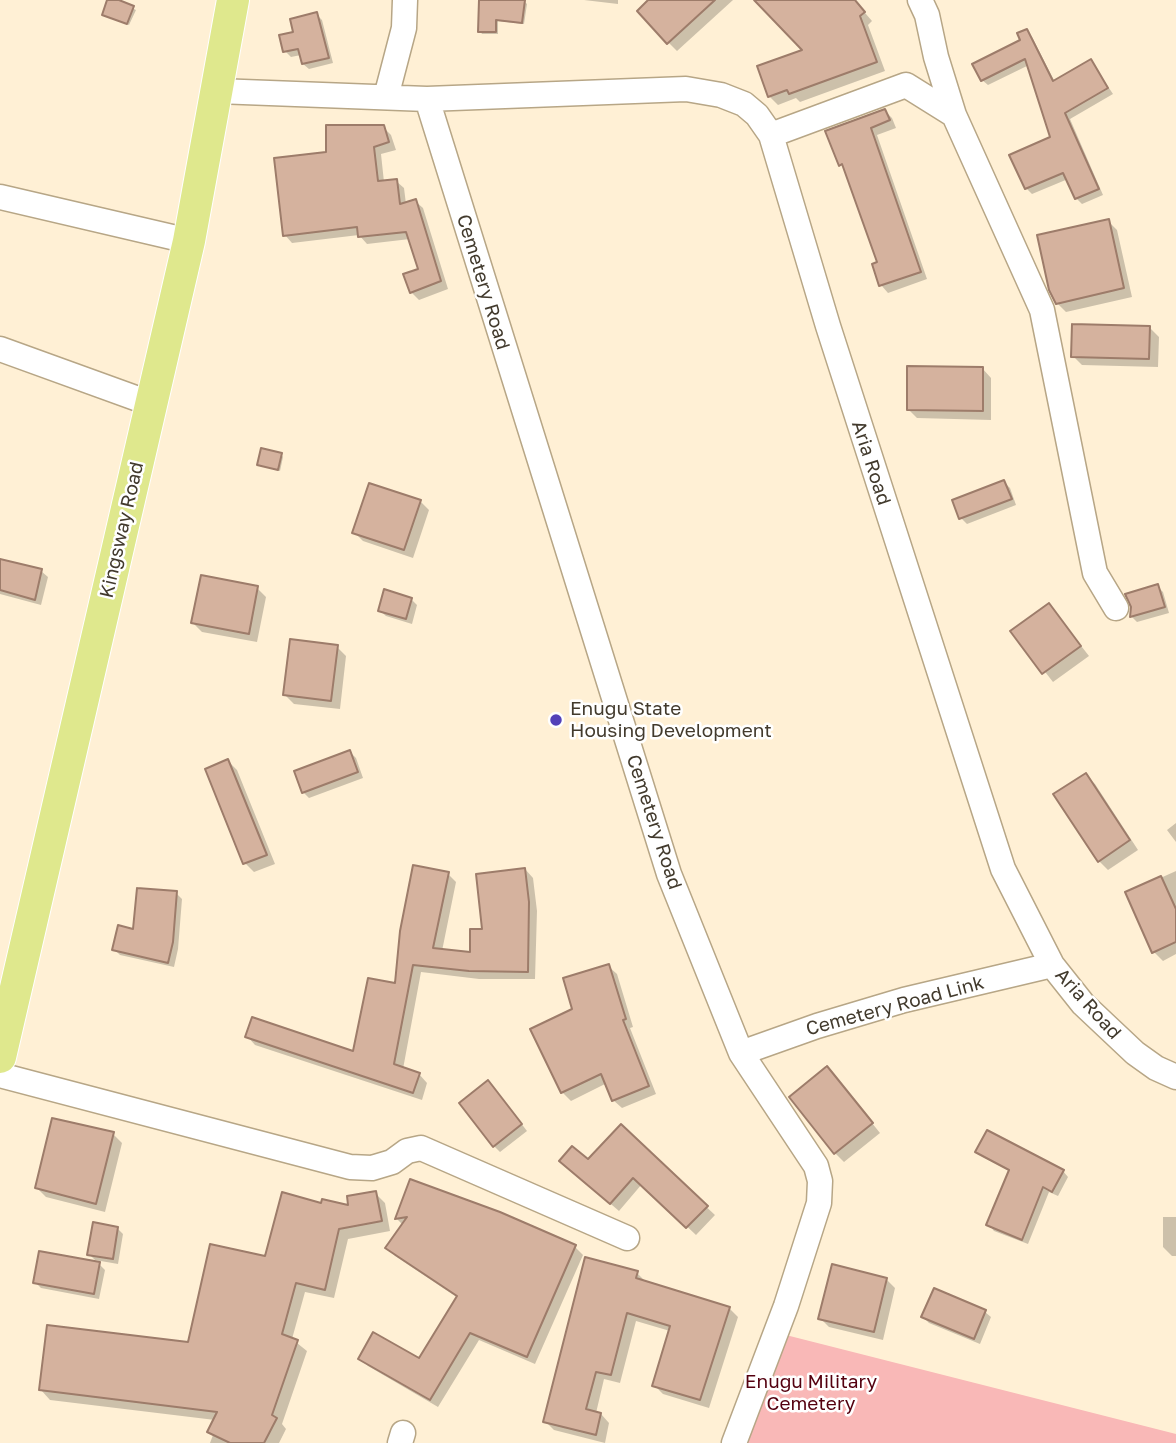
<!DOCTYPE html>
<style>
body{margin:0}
canvas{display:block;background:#fff0d5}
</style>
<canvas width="1176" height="1443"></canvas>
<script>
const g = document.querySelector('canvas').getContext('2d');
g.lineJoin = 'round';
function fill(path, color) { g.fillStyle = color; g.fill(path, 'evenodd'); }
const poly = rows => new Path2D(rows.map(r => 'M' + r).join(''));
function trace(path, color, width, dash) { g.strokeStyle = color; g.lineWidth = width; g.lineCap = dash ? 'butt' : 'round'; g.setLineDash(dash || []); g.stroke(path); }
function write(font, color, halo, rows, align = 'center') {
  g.font = font + ' "Golos Text",sans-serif'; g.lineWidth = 5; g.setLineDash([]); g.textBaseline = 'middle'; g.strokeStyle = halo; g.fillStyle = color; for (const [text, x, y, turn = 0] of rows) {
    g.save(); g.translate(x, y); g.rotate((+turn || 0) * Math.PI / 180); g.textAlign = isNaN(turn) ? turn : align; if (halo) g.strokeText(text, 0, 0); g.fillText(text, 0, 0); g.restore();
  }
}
fill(poly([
 [778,1333,1176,1434,1176,1443,742,1443]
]), '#f9b8b7');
fill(poly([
 [109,0,115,0,136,10,129,25,104,14],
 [488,0,524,1,527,4,524,24,498,21,498,34,482,34,480,31],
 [584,0,618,0,618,4],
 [651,0,733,0,677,51,668,42],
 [757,0,854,0,872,21,868,25,885,71,800,102,796,98,778,105,769,96,805,51],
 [316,14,322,20,333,63,309,69,303,64,301,55,291,57,285,51,296,33],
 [1026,31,1032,37,1055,82,1091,61,1113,94,1070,119,1103,195,1082,204,1076,198,1068,179,1032,194,1026,188,1052,138,1029,65,988,85,982,80,1022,41],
 [885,111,892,118,896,128,877,135,927,279,888,293,881,285,874,265,880,263,846,170,841,165],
 [383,127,391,135,396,150,381,154,384,182,396,181,404,188,406,204,415,201,423,208,448,289,419,300,411,292,420,270,410,239,367,244,359,235,292,243,285,235,328,154],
 [1108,221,1117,230,1132,297,1066,312,1057,303],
 [1150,328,1159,337,1158,367,1082,365,1073,356],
 [982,368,991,378,991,420,917,418,908,409],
 [281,454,283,457,280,471,259,465],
 [1004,482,1010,488,1016,505,967,524,961,518,955,501],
 [420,501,429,510,413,558,363,541,354,532],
 [0,560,41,571,48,577,41,605,0,594],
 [1157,586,1163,592,1169,613,1137,622,1131,616],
 [257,588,266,597,257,642,202,632,193,623],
 [411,599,417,605,412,624,386,616,380,611],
 [1049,605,1089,656,1053,682,1013,631],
 [337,647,346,656,340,709,294,704,285,695],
 [350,752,356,758,363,778,309,798,303,792],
 [228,761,237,770,275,864,254,872,245,863],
 [1085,775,1095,784,1138,850,1108,870,1099,861],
 [1176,823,1176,842,1167,830],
 [525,869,533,878,537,911,535,979,479,979,421,972,403,1069,419,1074,427,1083,422,1100,255,1045,247,1036,355,1053,396,985,448,874,456,882,442,951,471,954],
 [1176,871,1176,954,1163,961,1154,952,1127,893],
 [176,893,182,899,178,949,174,967,120,955,114,949],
 [608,966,617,974,633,1027,630,1028,656,1094,622,1108,613,1100,607,1083,571,1101,562,1092,532,1030,575,1010],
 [836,1078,880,1133,844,1162,835,1153],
 [494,1088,527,1131,500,1152,494,1146],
 [621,1127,715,1215,696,1235,642,1184,619,1211,570,1169,588,1162],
 [113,1134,122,1143,105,1212,46,1197,37,1188],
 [977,1152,1063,1171,1068,1177,1058,1196,1049,1192,1028,1244,994,1231,989,1225,1010,1171,983,1157],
 [411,1181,575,1247,583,1255,535,1364,479,1340,438,1407,368,1366,360,1358,420,1361,458,1298,395,1256,387,1248,403,1225,397,1219],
 [375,1193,385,1203,390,1231,348,1239,334,1298,305,1292,292,1339,307,1351,282,1424,286,1429,279,1443,210,1443,213,1435,209,1432,215,1420,50,1400,41,1390,189,1344,266,1258,322,1205,351,1207],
 [1163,1217,1176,1217,1176,1256,1172,1256,1163,1247],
 [117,1228,123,1234,118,1264,95,1260,89,1254],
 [99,1264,105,1270,99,1299,41,1288,35,1282],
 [637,1273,646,1282,729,1308,738,1317,709,1408,663,1394,654,1385,670,1331,636,1321,620,1383,604,1379,596,1413,601,1414,609,1423,605,1443,554,1430,545,1421],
 [886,1279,895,1288,883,1340,829,1327,820,1318],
 [985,1312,991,1317,980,1344,929,1323,923,1317]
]), '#0003');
const building = poly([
 [107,0,119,0,134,6,127,24,102,15,107,0],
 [479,0,525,0,522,23,496,20,496,32,478,32,479,0],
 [648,0,715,0,667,44,637,11,648,0],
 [754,0,855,0,865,12,860,16,877,62,789,94,787,90,768,97,757,66,802,50,754,0],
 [317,12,329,58,302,64,298,49,283,52,279,35,293,32,290,19,317,12],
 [1027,29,1053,81,1091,59,1108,88,1065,113,1099,189,1075,199,1063,173,1025,189,1009,155,1050,137,1025,59,981,81,972,64,1020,40,1017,33,1027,29],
 [885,109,890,120,871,128,921,272,879,286,872,264,877,262,842,164,839,166,825,131,885,109],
 [326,125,384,125,389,142,374,147,378,181,397,179,400,204,416,199,441,281,410,293,403,274,418,269,406,232,358,237,357,227,283,236,274,158,326,152,326,125],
 [1109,219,1124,288,1056,304,1049,290,1037,235,1109,219],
 [1072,324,1150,326,1149,359,1071,357,1072,324],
 [907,366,983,367,983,411,907,410,907,366],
 [261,448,282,453,278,470,257,465,261,448],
 [1004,480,1012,499,959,519,952,500,1004,480],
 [369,483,421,500,404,550,352,533,369,483],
 [0,559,42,569,35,600,0,590,0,559],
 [201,575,258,586,249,634,191,623,201,575],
 [1158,584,1165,607,1130,617,1131,607,1125,594,1158,584],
 [384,589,412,598,406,619,378,611,384,589],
 [1049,603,1081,646,1042,674,1010,631,1049,603],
 [290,639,338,645,331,701,283,695,290,639],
 [350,750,358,772,302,793,294,771,350,750],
 [228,759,267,855,243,864,205,769,228,759],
 [1086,773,1130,840,1098,862,1053,794,1086,773],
 [413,865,449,872,433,948,470,952,470,929,482,929,476,874,525,868,529,902,528,972,469,971,413,965,394,1064,420,1073,413,1093,245,1037,252,1017,353,1051,368,978,395,983,400,931,413,865],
 [1161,876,1176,909,1176,942,1152,953,1125,892,1161,876],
 [137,888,177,891,173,942,168,963,112,950,118,925,133,929,137,888],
 [609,964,626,1019,623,1020,649,1086,612,1101,601,1074,561,1093,530,1029,572,1009,563,978,609,964],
 [827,1066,873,1123,834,1154,789,1097,827,1066],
 [488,1080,522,1124,493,1147,459,1103,488,1080],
 [52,1118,114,1132,96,1204,35,1188,52,1118],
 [621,1124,708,1206,686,1228,633,1178,610,1204,559,1161,572,1146,588,1159,621,1124],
 [987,1130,1064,1170,1052,1192,1043,1187,1022,1240,986,1225,1009,1170,975,1152,987,1130],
 [410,1179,500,1212,576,1245,527,1357,470,1333,430,1400,358,1359,373,1332,419,1358,457,1296,385,1248,407,1217,395,1219,410,1179],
 [376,1191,382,1221,339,1229,325,1290,296,1283,282,1334,298,1340,272,1415,277,1418,264,1443,230,1443,207,1432,217,1412,39,1390,47,1325,188,1342,210,1244,265,1256,282,1192,321,1203,322,1199,348,1205,347,1196,376,1191],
 [93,1222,118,1227,113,1259,87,1255,93,1222],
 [39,1251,100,1262,94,1294,33,1283,39,1251],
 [585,1257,638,1271,636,1278,730,1307,700,1400,652,1386,670,1326,627,1313,611,1375,596,1372,586,1409,601,1413,596,1435,543,1422,585,1257],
 [832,1264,887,1278,874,1332,818,1319,832,1264],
 [934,1288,986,1310,974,1339,921,1317,934,1288]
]);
fill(building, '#d5b29e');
trace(building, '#9d7c6a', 2);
const minor = poly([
 [920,0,927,15,936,57,954,115],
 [217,91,427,99,686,89,721,95,744,104,757,115,771,135,828,326,1003,869,1052,965,1083,1004,1135,1053,1156,1068,1176,1077],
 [386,97,404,28,405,0],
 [427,99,669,874,741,1053,816,1166,820,1181,819,1203,786,1306,734,1443],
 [771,135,906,85,954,115,1042,310,1095,573,1116,608],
 [0,197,189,241],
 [0,349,152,404],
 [741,1053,817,1026,904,1000,1052,965],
 [0,1075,350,1167,372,1168,392,1162,407,1151,421,1148,627,1238],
 [400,1443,403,1433]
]);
const major = poly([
 [0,1057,189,241,233,0]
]);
trace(minor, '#b7a686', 27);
trace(major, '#fff', 34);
trace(minor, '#fff', 24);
trace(major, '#dfe88d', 32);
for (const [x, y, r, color] of [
 [556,720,7,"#5341b8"]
]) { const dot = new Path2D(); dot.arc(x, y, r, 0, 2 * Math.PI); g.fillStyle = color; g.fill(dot); trace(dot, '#fff', 2.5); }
write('19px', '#423a2d', '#fff', [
 ["Cemetery Road",483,282,73],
 ["Aria Road",871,463,72],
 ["Kingsway Road",122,530,-77],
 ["Cemetery Road",654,822,72],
 ["Aria Road",1088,1004,48],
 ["Cemetery Road Link",895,1006,-15]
]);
write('19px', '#423a2d', '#fff', [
 ["Enugu State",570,709],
 ["Housing Development",570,731]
], 'left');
write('19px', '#54000f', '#fff', [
 ["Enugu Military",811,1382],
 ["Cemetery",811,1404]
]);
</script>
